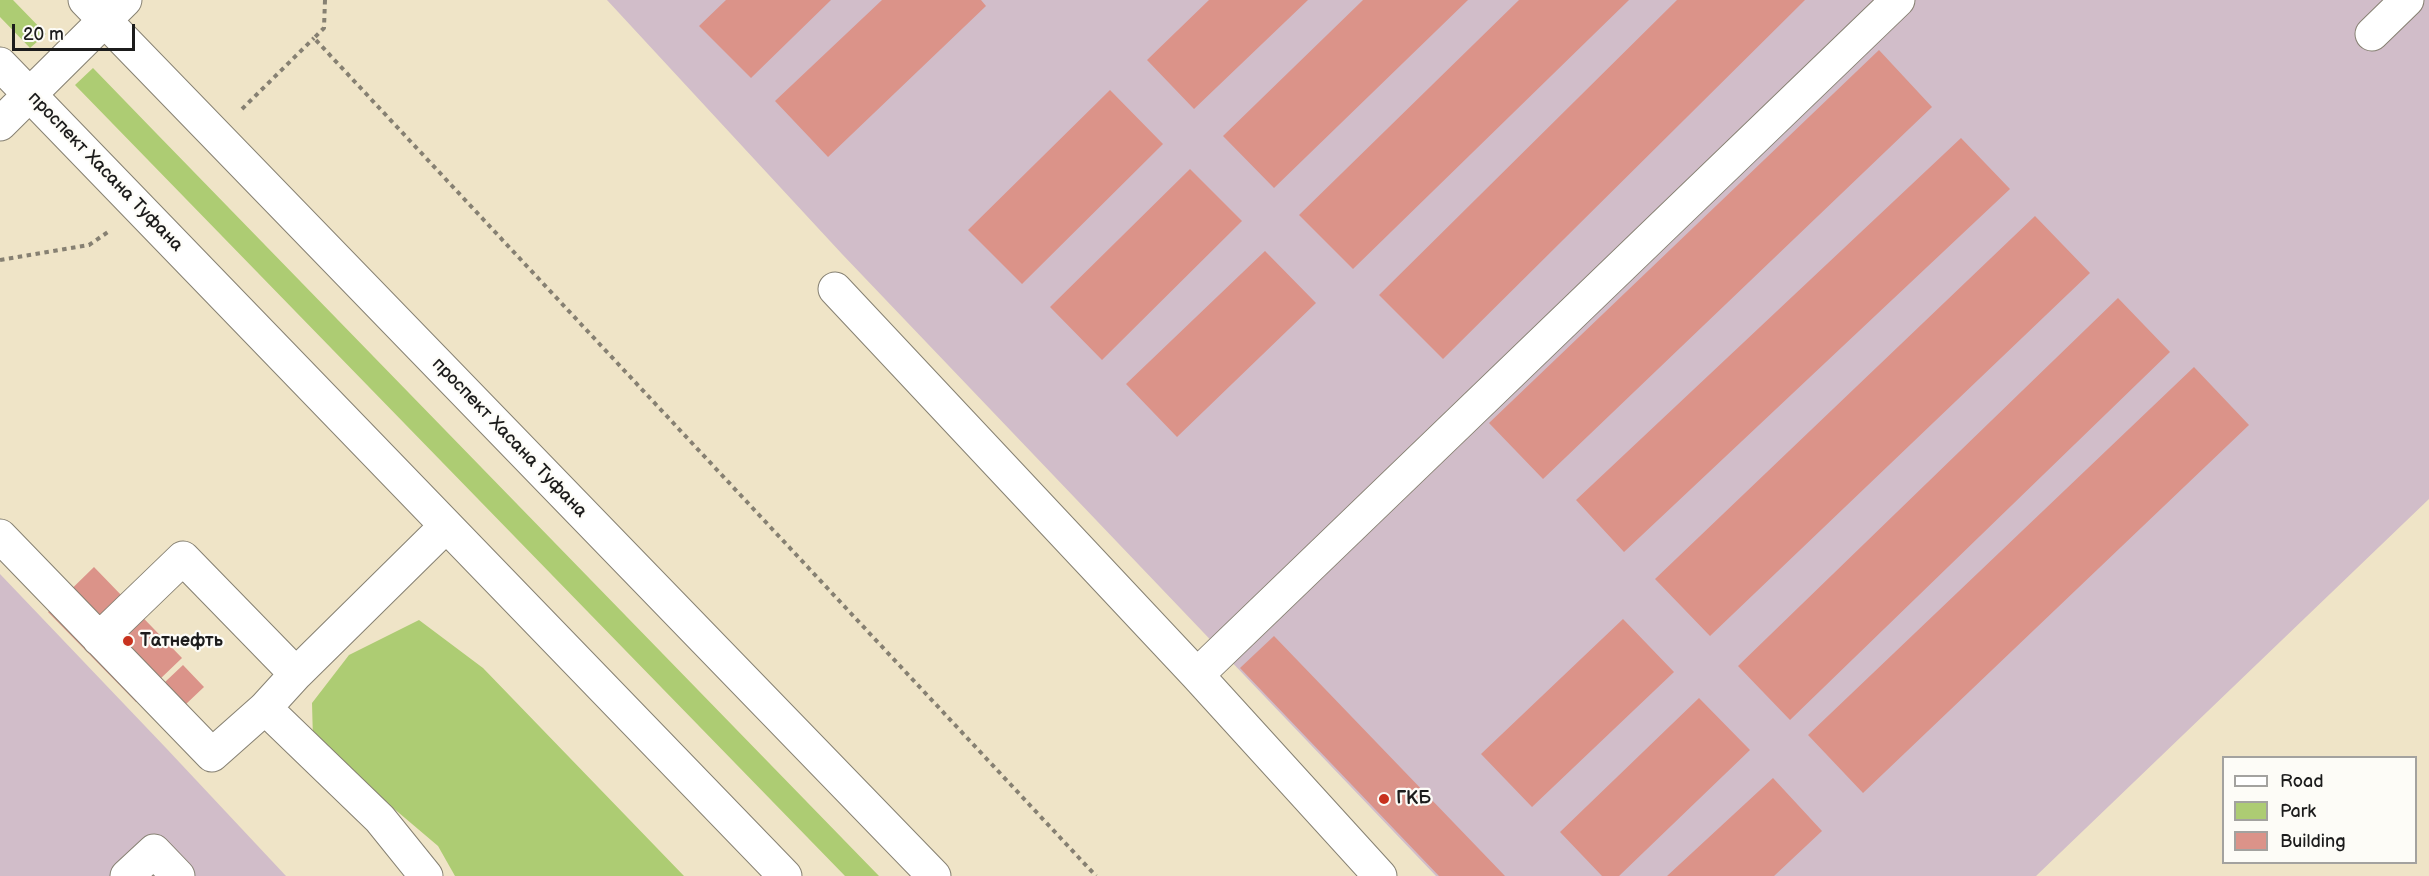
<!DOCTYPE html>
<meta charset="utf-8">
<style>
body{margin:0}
#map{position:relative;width:2429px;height:876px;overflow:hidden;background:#efe4c7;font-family:"Balsamiq Sans",sans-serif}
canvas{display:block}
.legend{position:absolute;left:2222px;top:756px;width:195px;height:108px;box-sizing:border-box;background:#fdfcf7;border:2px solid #a3a29f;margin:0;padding:8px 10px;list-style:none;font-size:18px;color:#1c1c1c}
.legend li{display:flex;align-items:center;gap:12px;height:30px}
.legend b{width:30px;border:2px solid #a3a29f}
.scale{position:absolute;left:12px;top:24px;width:123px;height:27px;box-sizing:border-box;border:3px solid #1c1c1c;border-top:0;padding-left:8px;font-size:18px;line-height:21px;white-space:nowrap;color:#1c1c1c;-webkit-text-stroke:4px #fdfcf7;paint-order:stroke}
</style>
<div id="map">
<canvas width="2429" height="876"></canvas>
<ul class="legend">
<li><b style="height:8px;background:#fff"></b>Road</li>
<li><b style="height:16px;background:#adcc73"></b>Park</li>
<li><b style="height:16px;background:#db9389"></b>Building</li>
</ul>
<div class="scale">20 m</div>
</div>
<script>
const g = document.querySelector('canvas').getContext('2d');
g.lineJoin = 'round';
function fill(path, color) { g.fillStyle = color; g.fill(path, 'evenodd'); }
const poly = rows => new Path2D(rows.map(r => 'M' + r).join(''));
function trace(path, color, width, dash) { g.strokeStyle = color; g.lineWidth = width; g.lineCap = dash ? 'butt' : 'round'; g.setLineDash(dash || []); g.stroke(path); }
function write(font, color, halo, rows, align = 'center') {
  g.font = font + ' "Balsamiq Sans",sans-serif'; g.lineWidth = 4.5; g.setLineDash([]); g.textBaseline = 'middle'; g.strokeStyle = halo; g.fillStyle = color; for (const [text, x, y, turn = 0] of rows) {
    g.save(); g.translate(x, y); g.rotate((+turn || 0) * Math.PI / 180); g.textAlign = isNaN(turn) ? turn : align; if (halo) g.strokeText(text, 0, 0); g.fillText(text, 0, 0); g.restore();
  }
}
fill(poly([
 [607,0,2429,0,2429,499,2036,876,1436,876,842,254],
 [0,574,166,748,286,876,0,876]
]), '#d1bdc9');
fill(poly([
 [0,0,13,0,46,34,30,48,0,17],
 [93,68,156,133,879,876,845,876,75,85],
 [419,620,483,668,684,876,455,876,438,846,313,740,312,703,349,655]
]), '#adcc73');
fill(poly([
 [726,0,831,0,751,78,699,26],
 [882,0,981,0,986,6,828,157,775,101],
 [1209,0,1308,0,1194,109,1147,60],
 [1363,0,1468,0,1274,188,1223,136],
 [1519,0,1629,0,1353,269,1299,215],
 [1677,0,1805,0,1443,359,1379,295],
 [1879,50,1932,107,1543,479,1489,423],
 [1110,90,1163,144,1022,284,968,230],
 [1961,138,2010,189,1624,552,1576,500],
 [1190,169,1242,221,1102,360,1050,307],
 [2035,216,2090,273,1710,636,1655,579],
 [1265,251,1316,303,1177,437,1126,384],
 [2118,298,2170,352,1790,720,1738,666],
 [2194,367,2249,425,1863,793,1808,735],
 [94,567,182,658,136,702,48,612],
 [1623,619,1674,672,1532,807,1481,754],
 [1274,636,1505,876,1439,876,1240,668],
 [183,665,204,687,167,722,146,700],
 [1699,698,1750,750,1619,876,1602,876,1560,832],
 [1773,778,1822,831,1774,876,1667,876]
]), '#db9389');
const minor = poly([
 [2372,34,2407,0],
 [0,124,125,0],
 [835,289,1197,675,1380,876],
 [0,536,212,755,265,708,296,674,446,526],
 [99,639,183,558,296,674],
 [1197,675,1898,0],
 [265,708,380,819,426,876],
 [127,876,154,851,178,876]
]);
const major = poly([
 [85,0,934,876],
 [0,64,785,876]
]);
trace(minor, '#868072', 35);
trace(major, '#868072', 35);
trace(poly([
 [325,0,324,28,314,38,1096,876],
 [242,109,314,38],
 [0,260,89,245,108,232]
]), '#868072', 4, [4.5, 4.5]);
trace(minor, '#fff', 33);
trace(major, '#fff', 33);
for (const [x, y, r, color] of [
 [128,641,6,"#c8321e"],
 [1384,799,6,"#c8321e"]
]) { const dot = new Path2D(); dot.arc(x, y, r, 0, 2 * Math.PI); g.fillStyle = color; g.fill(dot); trace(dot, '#fdfcf7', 2); }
write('18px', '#1c1c1c', '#fdfcf7', [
 ["проспект Хасана Туфана",105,172,46],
 ["проспект Хасана Туфана",509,438,46]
]);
write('bold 18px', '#1c1c1c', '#fdfcf7', [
 ["Татнефть",140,641],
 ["ГКБ",1396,799]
], 'left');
</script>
